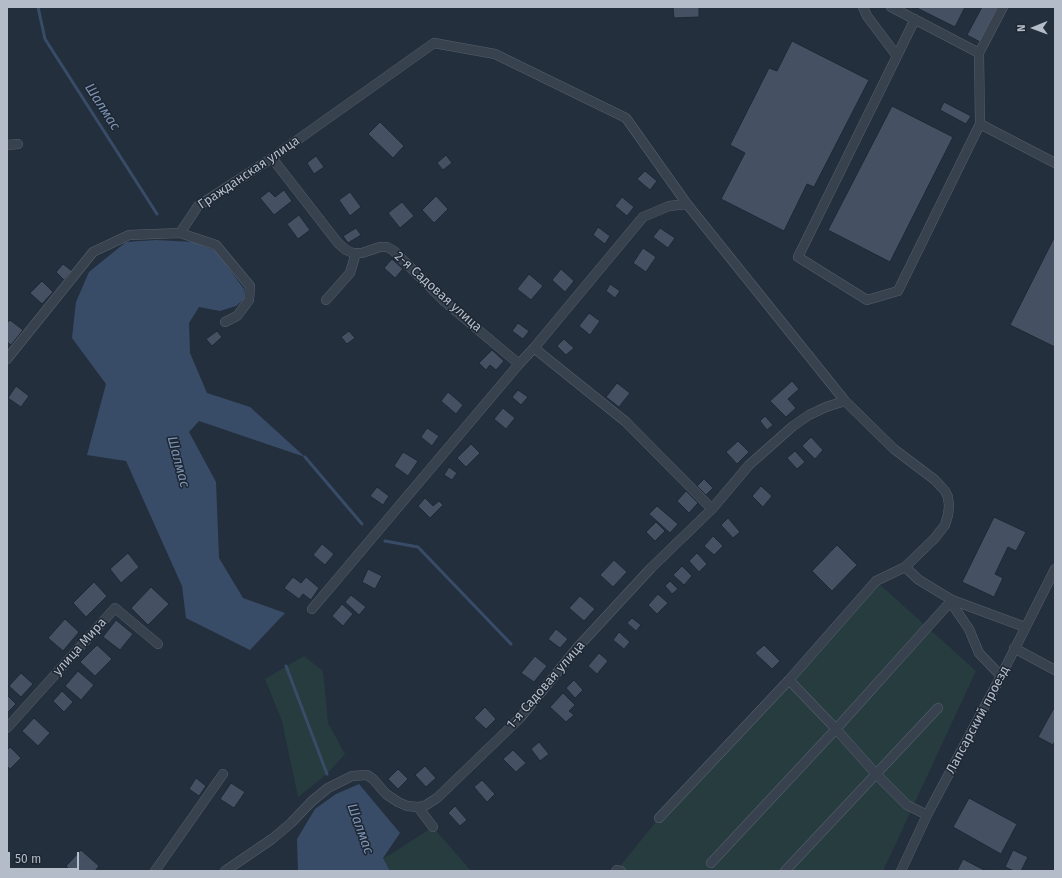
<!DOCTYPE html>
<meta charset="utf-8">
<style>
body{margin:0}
#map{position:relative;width:1062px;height:878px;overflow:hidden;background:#242f3e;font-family:"Fira Sans",sans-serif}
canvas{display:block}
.frame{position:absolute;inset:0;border:8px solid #b4bcc9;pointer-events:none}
.north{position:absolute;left:1014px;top:8px;width:40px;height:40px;-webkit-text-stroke:3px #1d2633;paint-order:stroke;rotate:269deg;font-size:11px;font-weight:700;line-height:16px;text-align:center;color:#b4bcc9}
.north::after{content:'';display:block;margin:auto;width:14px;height:18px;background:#b4bcc9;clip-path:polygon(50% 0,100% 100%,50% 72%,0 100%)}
.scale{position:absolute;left:8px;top:852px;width:71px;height:18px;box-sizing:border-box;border:2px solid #b4bcc9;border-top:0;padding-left:5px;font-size:12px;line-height:14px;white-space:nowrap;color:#b4bcc9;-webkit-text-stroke:3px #1d2633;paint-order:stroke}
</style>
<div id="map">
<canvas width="1062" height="878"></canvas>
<div class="frame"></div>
<div class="north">N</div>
<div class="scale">50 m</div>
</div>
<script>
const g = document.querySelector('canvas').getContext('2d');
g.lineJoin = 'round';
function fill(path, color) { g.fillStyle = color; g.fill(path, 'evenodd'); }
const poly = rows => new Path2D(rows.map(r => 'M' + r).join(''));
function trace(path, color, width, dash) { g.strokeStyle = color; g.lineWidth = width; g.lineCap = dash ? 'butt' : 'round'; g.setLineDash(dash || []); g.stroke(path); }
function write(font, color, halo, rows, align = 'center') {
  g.font = font + ' "Fira Sans",sans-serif'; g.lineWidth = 3; g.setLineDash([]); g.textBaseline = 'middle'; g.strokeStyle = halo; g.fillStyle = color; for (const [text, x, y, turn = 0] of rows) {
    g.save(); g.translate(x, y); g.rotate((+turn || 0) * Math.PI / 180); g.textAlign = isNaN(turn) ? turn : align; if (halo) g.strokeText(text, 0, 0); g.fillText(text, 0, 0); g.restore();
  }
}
fill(poly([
 [876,581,976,671,883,871,616,871,659,818],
 [304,656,323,671,328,723,345,754,327,774,298,797,282,721,265,679],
 [433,827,471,871,390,871,383,858,391,854]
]), '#263c3f');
fill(poly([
 [156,240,194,242,216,251,244,289,244,299,236,306,220,311,199,307,189,323,190,353,207,393,250,407,305,457,199,421,189,432,216,482,219,558,243,598,285,613,250,650,186,618,182,586,126,461,87,455,106,384,72,338,76,302,89,272,126,242],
 [359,784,400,833,383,858,390,871,298,871,297,839,315,809,336,794]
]), '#394c67');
trace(poly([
 [38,7,45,39,157,214],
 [305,457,362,524],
 [385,541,418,547,511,644],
 [286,666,327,774]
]), '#394c67', 3);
const building = poly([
 [673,7,699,7,699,17,674,18,673,7],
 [915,7,965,7,955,27,915,7],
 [982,7,1001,7,982,43,967,35,982,7],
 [792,41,869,80,814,187,807,184,784,231,721,199,745,153,730,145,769,68,777,71,792,41],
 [944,102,971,116,966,124,940,110,944,102],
 [892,106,953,137,890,262,828,230,892,106],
 [380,122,404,146,393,158,368,134,380,122],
 [446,155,452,163,443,170,437,163,446,155],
 [316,156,324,167,314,174,307,163,316,156],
 [645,171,657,181,650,190,637,179,645,171],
 [284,190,292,201,274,215,260,198,269,191,275,197,284,190],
 [350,192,361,207,350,216,339,200,350,192],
 [436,196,448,209,434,223,422,210,436,196],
 [622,197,634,207,627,216,615,206,622,197],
 [402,202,414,216,400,228,388,213,402,202],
 [299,215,310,230,298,239,287,224,299,215],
 [598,227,610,236,605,244,593,235,598,227],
 [356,228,361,235,348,243,343,236,356,228],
 [660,228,675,238,668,248,653,237,660,228],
 [1055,236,1055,347,1010,325,1055,236],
 [643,248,656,257,646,272,633,263,643,248],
 [392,259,403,269,395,278,384,268,392,259],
 [63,264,72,271,64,280,56,272,63,264],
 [561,269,574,281,565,292,552,280,561,269],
 [529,274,543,286,531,300,517,289,529,274],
 [42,281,53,292,42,304,30,293,42,281],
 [610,284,620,291,615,298,606,291,610,284],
 [589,313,600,321,590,335,579,326,589,313],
 [10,320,23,330,11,345,7,342,7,323,10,320],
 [518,323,529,331,523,339,512,331,518,323],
 [217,331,222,337,212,346,206,339,217,331],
 [349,331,355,338,347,344,341,337,349,331],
 [564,339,574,348,566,355,557,346,564,339],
 [492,350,504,361,496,370,490,365,486,370,479,363,492,350],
 [792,381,799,389,788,399,796,408,786,417,770,401,792,381],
 [617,383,630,393,619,407,606,397,617,383],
 [16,386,29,396,21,407,8,398,16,386],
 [518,390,528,397,521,405,512,397,518,390],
 [448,392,463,405,456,414,441,401,448,392],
 [503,408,515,418,506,429,494,419,503,408],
 [765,416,773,425,767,430,760,421,765,416],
 [427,428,439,436,432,446,421,437,427,428],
 [811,437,823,450,815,459,802,446,811,437],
 [738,441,749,452,737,464,726,452,738,441],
 [471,444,480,453,466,467,457,458,471,444],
 [795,451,805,462,797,469,787,458,795,451],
 [403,452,418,461,408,476,394,466,403,452],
 [449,467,457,473,452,480,444,475,449,467],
 [704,479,713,488,706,495,697,486,704,479],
 [761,486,772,496,763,507,752,496,761,486],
 [377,487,389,496,383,505,370,496,377,487],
 [686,491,698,503,689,513,677,501,686,491],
 [425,498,433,506,439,501,443,505,430,518,418,506,425,498],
 [657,506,678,524,670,533,649,514,657,506],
 [994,517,1026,532,1016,551,1008,547,995,574,1003,578,994,597,962,582,994,517],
 [728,518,740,532,733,538,721,525,728,518],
 [656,522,665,531,655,541,646,532,656,522],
 [713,536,723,546,714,555,704,546,713,536],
 [322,544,334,554,325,565,313,555,322,544],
 [837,545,857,565,832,591,812,571,837,545],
 [128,553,139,567,121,583,110,569,128,553],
 [697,553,707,564,699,572,689,561,697,553],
 [614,560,627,572,613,587,600,575,614,560],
 [682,566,692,576,684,585,673,575,682,566],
 [368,569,382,576,375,589,362,582,368,569],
 [293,577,301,583,306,577,319,588,311,600,303,594,299,599,284,588,293,577],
 [670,581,678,589,672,594,665,586,670,581],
 [94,582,107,596,86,617,73,603,94,582],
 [151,587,169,604,148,625,131,608,151,587],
 [658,594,668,603,657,614,648,605,658,594],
 [351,595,366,607,359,615,345,602,351,595],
 [580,596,595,609,584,621,569,608,580,596],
 [342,604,353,614,343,626,332,616,342,604],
 [632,618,641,625,636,631,627,623,632,618],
 [65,619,79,632,63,651,48,638,65,619],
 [116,620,133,634,120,650,103,637,116,620],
 [556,629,568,639,560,648,548,639,556,629],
 [619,632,630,642,624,649,613,640,619,632],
 [97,645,112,659,95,676,80,662,97,645],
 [764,645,780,661,772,669,755,653,764,645],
 [599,653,608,661,597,674,588,666,599,653],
 [535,656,547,666,534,682,521,673,535,656],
 [78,671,94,685,81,700,65,686,78,671],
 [21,673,33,684,21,697,9,686,21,673],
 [574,680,583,690,575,698,566,688,574,680],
 [62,691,73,702,64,712,53,701,62,691],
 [563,693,575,705,569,711,574,715,566,722,550,707,563,693],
 [7,695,16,704,7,713,7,695],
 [1055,706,1055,741,1053,745,1038,737,1055,706],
 [485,707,496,719,486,729,474,718,485,707],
 [34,718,50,733,38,746,22,731,34,718],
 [539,742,549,754,540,761,531,749,539,742],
 [10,747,21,758,10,769,7,766,7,750,10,747],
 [513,750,526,763,516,772,503,759,513,750],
 [425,766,436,778,426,787,415,775,425,766],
 [398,769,408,779,398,789,388,779,398,769],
 [196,778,206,786,199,796,189,789,196,778],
 [482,780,495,794,487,802,474,787,482,780],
 [231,783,245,792,234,808,220,799,231,783],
 [969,798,1017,824,1001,854,953,827,969,798],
 [455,806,467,820,460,826,448,813,455,806],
 [81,850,99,866,95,871,71,871,66,866,81,850],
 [1013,850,1028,857,1021,871,1014,871,1005,867,1013,850],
 [963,859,986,871,957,871,963,859]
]);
fill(building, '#455162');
trace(building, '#1f2835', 1);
const minor = poly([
 [863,7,867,16,897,56,798,257,867,300,898,291,980,124,979,53],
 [891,7,979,53,1003,7],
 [897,56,915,19],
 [980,124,1055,163],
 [7,145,18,144],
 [272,158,338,243,346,250,353,253,362,253,380,247,387,247,394,251,445,302,519,364],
 [180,233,216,245,250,286,249,300,237,316,225,322],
 [326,300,350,273,356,253],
 [534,348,626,422,712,509],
 [7,359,93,252,129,235,180,233,198,206,272,158,434,43,495,54,626,118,687,204,845,401,894,449,935,480,945,491,948,497,949,506,948,515,945,525,934,539,905,567,876,581,789,680,659,818],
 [905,567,919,580,952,600,1025,627],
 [952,600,954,607,969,629,979,653,1001,676],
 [312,609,519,364,534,348,643,217,669,206,687,204],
 [1014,648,1055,670],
 [789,680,836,729,877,775,907,805,927,815],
 [7,728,115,608,158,644],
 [418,807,433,827],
 [711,863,836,729,952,600],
 [155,871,223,774],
 [225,871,272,839,291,823,312,801,328,788,352,776,367,775,373,779,386,794,398,802,407,806,418,807,426,805,437,798,520,718,577,648,651,568,712,509,749,465,793,426,809,415,826,407,845,401],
 [616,871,617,870,621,871],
 [785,871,938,708],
 [901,871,927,815,1001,676,1055,569]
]);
trace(minor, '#565f6c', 10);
trace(minor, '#38414e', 9);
write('13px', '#b4bcc9', '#1d2633', [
 ["Гражданская улица",249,173,-34],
 ["2-я Садовая улица",438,292,42],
 ["улица Мира",80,647,-48],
 ["1-я Садовая улица",546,685,-49],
 ["Лапсарский проезд",978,720,-62]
]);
write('italic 14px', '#7c92b1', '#1d2633', [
 ["Шалмас",102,107,57],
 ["Шалмас",178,462,75],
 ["Шалмас",360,829,70]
]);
</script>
